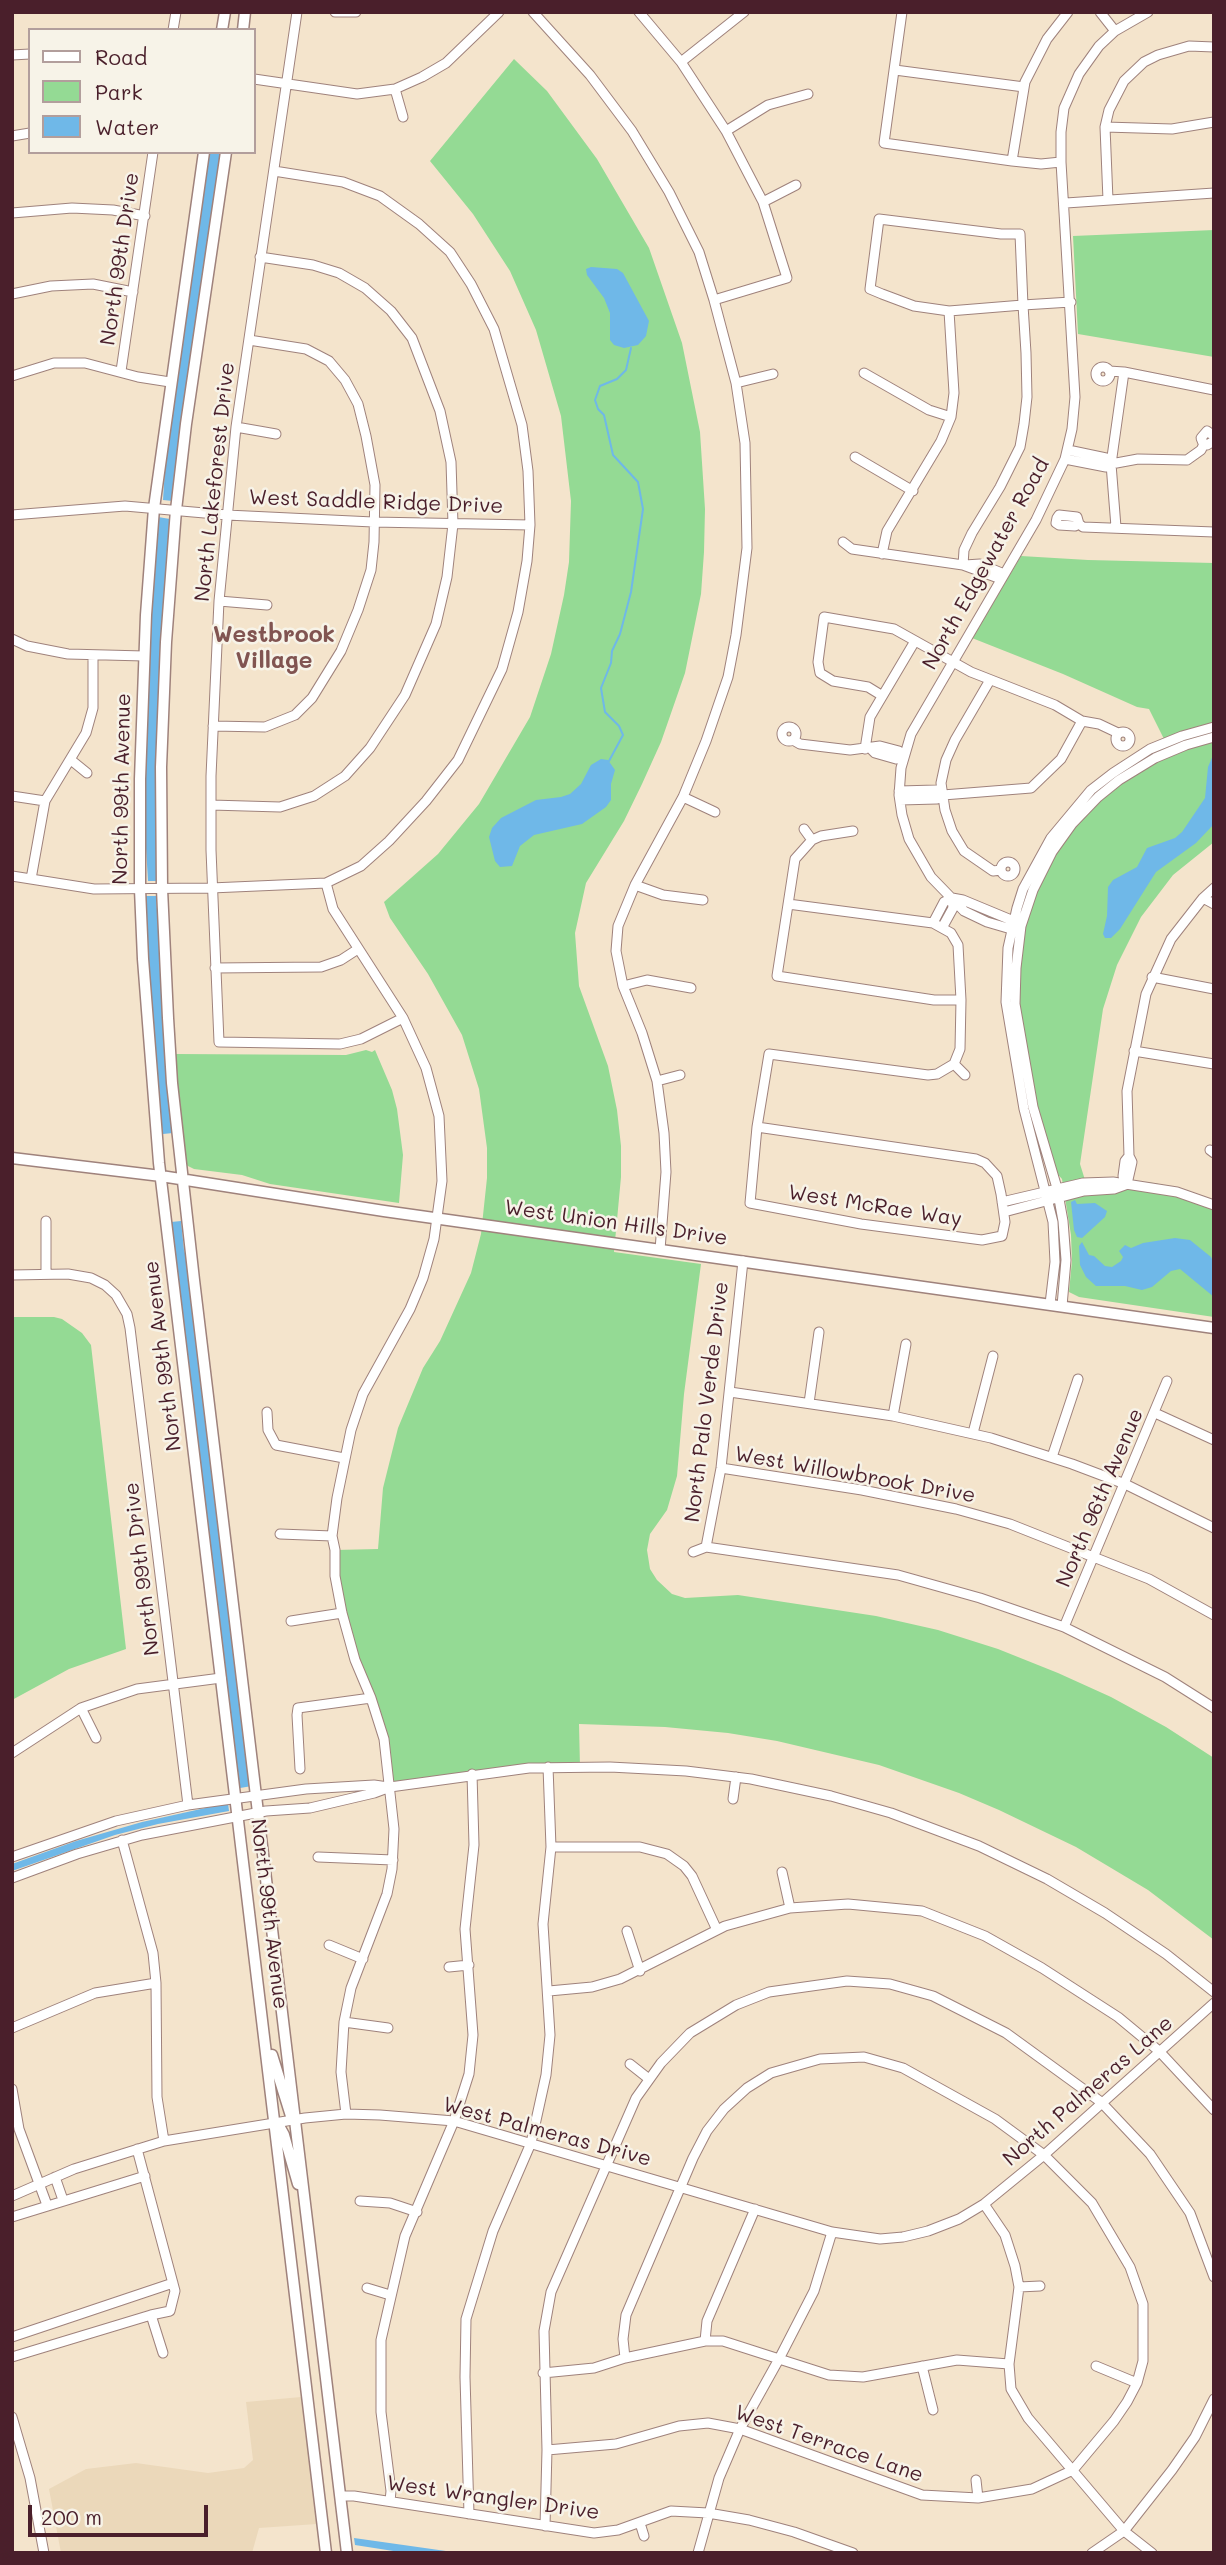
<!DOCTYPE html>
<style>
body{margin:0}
#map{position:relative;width:1226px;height:2565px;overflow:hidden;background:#f4e4cc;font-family:Mali,sans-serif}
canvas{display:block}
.frame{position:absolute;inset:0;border:14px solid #4a1f2b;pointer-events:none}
.legend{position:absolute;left:28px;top:28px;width:228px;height:126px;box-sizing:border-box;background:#f7f3e8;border:2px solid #b29e9c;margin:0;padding:9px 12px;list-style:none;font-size:21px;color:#4a1f2b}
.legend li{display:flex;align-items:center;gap:14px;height:35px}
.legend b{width:35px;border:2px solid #b29e9c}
.scale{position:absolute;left:28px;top:2505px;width:180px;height:32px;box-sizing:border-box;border:4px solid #4a1f2b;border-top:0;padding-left:9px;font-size:21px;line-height:24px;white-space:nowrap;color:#4a1f2b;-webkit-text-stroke:5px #f7f3e8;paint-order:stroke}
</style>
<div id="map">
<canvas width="1226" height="2565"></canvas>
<div class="frame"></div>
<ul class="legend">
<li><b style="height:9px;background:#fff"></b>Road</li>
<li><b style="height:19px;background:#94da94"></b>Park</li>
<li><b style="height:19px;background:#6fb8e8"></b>Water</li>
</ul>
<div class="scale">200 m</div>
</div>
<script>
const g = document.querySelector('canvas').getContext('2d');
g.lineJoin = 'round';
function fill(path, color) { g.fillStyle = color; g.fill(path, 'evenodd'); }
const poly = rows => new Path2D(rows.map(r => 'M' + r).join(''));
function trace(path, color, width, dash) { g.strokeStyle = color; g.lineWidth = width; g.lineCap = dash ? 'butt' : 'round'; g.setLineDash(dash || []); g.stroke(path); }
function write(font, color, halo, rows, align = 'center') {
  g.font = font + ' Mali,sans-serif'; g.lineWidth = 5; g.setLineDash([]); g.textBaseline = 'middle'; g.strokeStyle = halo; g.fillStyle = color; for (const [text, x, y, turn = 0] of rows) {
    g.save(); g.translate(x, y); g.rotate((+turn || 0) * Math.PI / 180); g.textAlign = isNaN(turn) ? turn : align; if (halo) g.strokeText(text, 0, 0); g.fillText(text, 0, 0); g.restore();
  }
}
fill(poly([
 [301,2397,317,2524,259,2528,252,2553,61,2553,49,2489,86,2469,136,2463,208,2473,244,2468,253,2460,246,2402]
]), '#ebd8ba');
fill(poly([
 [514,59,547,91,597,159,649,248,682,343,700,432,705,509,704,552,701,594,685,673,661,742,642,784,624,821,586,883,575,933,579,986,608,1066,617,1110,621,1146,621,1177,614,1252,701,1264,684,1394,677,1476,667,1510,650,1534,647,1550,650,1569,657,1580,672,1594,685,1598,738,1595,876,1616,938,1630,998,1649,1058,1673,1111,1697,1166,1727,1214,1758,1214,1940,1148,1890,1076,1847,999,1810,959,1793,879,1765,777,1741,728,1733,665,1727,579,1724,580,1767,390,1787,384,1739,342,1613,335,1550,378,1549,383,1488,398,1428,423,1368,440,1341,471,1273,481,1234,487,1178,487,1148,479,1089,462,1035,428,974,390,918,384,902,438,854,479,804,530,717,551,654,564,595,569,562,571,501,561,416,536,330,510,271,473,214,430,161],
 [1214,230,1214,357,1078,334,1073,236],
 [1021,556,1088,560,1214,563,1214,842,1173,875,1141,917,1117,965,1103,1009,1080,1164,1085,1180,1101,1179,1154,1183,1182,1189,1214,1202,1214,1317,1079,1297,1069,1292,1072,1261,1071,1235,1062,1179,1044,1159,1031,1115,1014,1034,1010,962,1015,925,1032,883,1057,840,1086,802,1140,760,1168,747,1149,709,1137,707,1063,674,972,638],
 [366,1050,372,1052,375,1050,392,1090,397,1109,403,1155,399,1203,270,1184,242,1175,194,1169,186,1165,175,1054,346,1055],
 [12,1317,54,1317,62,1319,82,1333,91,1345,126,1649,69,1669,12,1700]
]), '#94da94');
fill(poly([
 [208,152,222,152,173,501,163,500,167,436],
 [591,267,617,269,623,273,649,321,646,336,638,345,624,348,614,345,610,340,610,313,604,298,587,275,586,269],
 [158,517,170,519,166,559,158,881,148,881,144,815,151,611],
 [1214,753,1214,824,1196,843,1156,872,1120,929,1111,938,1105,938,1103,934,1107,916,1108,887,1113,880,1137,867,1147,848,1175,838,1182,832,1205,798,1208,767],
 [601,759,608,760,615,770,611,784,611,800,606,807,582,824,534,835,520,846,512,866,500,867,495,861,489,837,492,828,501,818,536,800,561,797,570,794,581,784,591,765],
 [145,896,156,896,173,1133,163,1134,155,1080],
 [1075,1200,1077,1204,1095,1203,1107,1211,1105,1217,1082,1238,1077,1237,1074,1230,1071,1202],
 [181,1221,184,1250,190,1269,252,1786,240,1788,171,1222],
 [1175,1238,1190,1240,1211,1257,1214,1263,1214,1297,1180,1269,1171,1271,1152,1287,1142,1290,1125,1286,1096,1286,1086,1277,1080,1265,1079,1246,1082,1242,1089,1255,1094,1256,1105,1266,1112,1267,1121,1261,1123,1257,1119,1251,1125,1245,1131,1248,1143,1243],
 [228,1803,229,1811,158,1824,115,1835,12,1871,12,1864,76,1841,142,1822],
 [354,2538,460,2553,406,2553,355,2545]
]), '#6fb8e8');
trace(poly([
 [609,761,623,735,619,726,605,712,601,688,611,663,612,651,620,634,631,592,643,509,638,482,613,455,604,415,598,409,595,400,600,386,617,379,626,370,631,348]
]), '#6fb8e8', 2);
const minor = poly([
 [297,12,236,427,219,601,211,776,211,850,219,1042,340,1044,361,1039,403,1018],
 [335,12,356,12],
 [533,12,590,75,632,131,669,192,699,252,714,300,736,383,745,443,747,548,736,635,728,677,706,741,683,797,635,885,618,926,616,951,623,986,642,1033,657,1081,664,1133,666,1172,660,1250],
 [639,12,681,62,726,131,763,202,787,278,714,300],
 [902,12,884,143,1012,161,1041,164,1061,162],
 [1100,12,1115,31],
 [173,30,176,12],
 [12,55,30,54],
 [681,62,744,12],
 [895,70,1024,87],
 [254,79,357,94,395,89,422,77,446,63,499,12],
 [395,89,403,117],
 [1105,127,1172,129,1214,122],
 [726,131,768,105,808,94],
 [12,136,30,133],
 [1012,161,1025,82,1047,39,1068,12],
 [1108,200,1105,127,1109,110,1124,81,1144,62,1158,55,1189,46,1214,47],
 [763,202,796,185],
 [1066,203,1214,193],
 [12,213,72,208,113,210,145,216],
 [12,294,51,286,93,284,133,292],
 '1096 374a7 7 0 1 1 14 0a7 7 0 1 1-14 0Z',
 [121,371,153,152],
 [1109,371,1124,372,1214,390],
 [864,373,929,410,951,417],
 [12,376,54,363,85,363,138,377,170,382],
 [736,383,773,374],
 [236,427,276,434],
 [1214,436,1207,431,1201,438,1203,443,1207,445,1214,441],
 [1068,450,1106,458,1111,464],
 [855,457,913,491],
 [1065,459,1106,467,1111,464,1138,459,1187,460,1201,450,1204,444],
 [12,515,125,506,227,515,373,522,530,525],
 [1079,524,1075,526,1059,525,1056,523,1057,518,1059,515,1077,517,1079,524,1083,527,1214,532],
 [1116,527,1111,464,1124,372],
 [843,542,852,549,963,565,1001,579],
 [882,554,887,531,941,441,951,417,954,393,949,311],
 [963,565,964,550,972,533,1000,487,1020,447,1024,424,1027,397,1026,353,1023,305,1020,234,1001,234,879,219,870,289,882,294,914,306,949,311,1023,305,1071,302],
 [965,565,980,564,1004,574],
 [219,601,267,605],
 [12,639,27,646,68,654,144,656],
 [990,680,955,740,946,760,941,783,945,810,952,831,964,851,993,871,1001,870],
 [881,695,868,687,833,681,820,673,818,662,824,617,894,629,971,672,1055,705,1082,721,1099,724,1118,733],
 [213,726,265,727,295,715,312,698,341,651,358,610,371,570,374,542,375,485,366,436,358,404,345,380,329,361,306,349,249,340],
 '782 734a7 7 0 1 1 14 0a7 7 0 1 1-14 0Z',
 '1116 739a7 7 0 1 1 14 0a7 7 0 1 1-14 0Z',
 [793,740,800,744,850,750,880,746,899,751,903,757],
 [870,748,875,753,896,759,903,757],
 [865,749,870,717,915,641],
 [71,760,87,773],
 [899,791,936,790,943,795],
 [12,796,45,801],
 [683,797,715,812],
 [900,800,937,799,943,795,1031,788,1061,759,1082,721],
 [211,805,280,807,314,796,345,776,370,748,405,695,436,624,447,577,453,524,451,462,440,411,412,338,391,311,365,288,339,273,313,265,260,257],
 [804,829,812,840],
 [853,831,821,836,812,840,795,859,777,976,934,1000,961,1000],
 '1001 869a7 7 0 1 1 14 0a7 7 0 1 1-14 0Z',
 [12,876,94,889,211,888,326,883,361,866,389,841,426,801,458,760,502,669,518,612,527,561,530,525,528,471,522,425,494,329,471,284,450,252,419,224,380,196,343,182,274,171],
 [31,879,45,801,86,733,93,708,93,655],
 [326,883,333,909,403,1018,426,1068,439,1116,442,1181,434,1239,423,1278,410,1309,363,1394,351,1430,337,1498,332,1536,335,1550,335,1576,342,1613,355,1660,371,1698,384,1739,394,1829,392,1869,387,1894,351,1988,344,2022,341,2072,346,2114],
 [635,885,663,895,703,900],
 [952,898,963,900,1016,922],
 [1203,898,1214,904],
 [788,904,933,923,951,933,958,945,961,1000,960,1049,954,1064],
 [933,923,944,902,952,898],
 [1021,926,1011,929,987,922,964,911,931,877,909,839,902,815,899,795,901,768,911,734,1036,520,1065,459,1072,429,1075,397,1061,162,1061,132,1064,108,1079,74,1099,46,1115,31,1148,12],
 [942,928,953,908,952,898],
 [215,968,321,967,341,960,358,949],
 [1152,977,1214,989],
 [623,986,647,980,691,988],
 [1134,1051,1214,1064],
 [954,1064,965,1075],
 [657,1081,680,1075],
 [757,1127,976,1159,985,1163,997,1176,1001,1194,1005,1222,1002,1236,982,1240,861,1224,750,1203,757,1127,769,1054,928,1075,937,1074,954,1064],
 [1210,1150,1214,1153],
 [1127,1184,1132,1162,1129,1156,1127,1091,1146,994,1171,939,1203,898,1214,888],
 [1127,1184,1123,1176,1125,1161,1129,1156],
 [1002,1202,1083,1183,1113,1182,1177,1192,1214,1205],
 [1004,1212,1084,1191,1114,1189,1125,1185],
 [46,1221,46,1274],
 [12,1275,68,1274,91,1278,105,1285,116,1295,127,1314,130,1328,188,1805],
 [1050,1304,1055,1262,1053,1222,1024,1109,1006,1002,1008,948,1017,908,1023,889,1051,838,1091,790,1113,773,1150,749,1182,736,1214,727],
 [1062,1306,1066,1260,1063,1221,1057,1188,1033,1107,1015,1004,1016,968,1021,926,1033,890,1052,852,1072,824,1098,797,1119,780,1155,758,1186,745,1214,737],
 [730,1392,893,1416,991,1438,1072,1464,1125,1484,1214,1528],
 [809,1403,819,1332],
 [267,1412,268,1430,276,1445,344,1458],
 [1155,1413,1214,1440],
 [893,1416,906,1344],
 [973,1433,993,1356],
 [1052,1457,1078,1379],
 [721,1468,862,1490,956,1509,1010,1524,1149,1579,1214,1615],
 [280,1534,332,1536],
 [706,1547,721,1468,743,1261],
 [693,1552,706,1547,898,1575,980,1598,1064,1627,1165,1677,1214,1708],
 [291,1621,342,1613],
 [1064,1627,1167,1381],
 [81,1708,96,1738],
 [12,1753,81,1708,137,1689,221,1678],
 [300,1769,297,1715,298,1708,371,1698],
 [733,1799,736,1777],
 [122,1840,153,1953,156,1983,157,2097,164,2141],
 [551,1847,640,1847,667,1854,684,1866,692,1876,717,1930],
 [12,1857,116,1821,188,1805,306,1789,374,1785,388,1787],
 [318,1857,393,1860],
 [782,1872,790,1908],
 [12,1878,77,1854,142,1835,266,1811,310,1808,374,1793,390,1787,529,1768,610,1767,686,1771,751,1779,831,1796,891,1813,979,1846,1047,1879,1105,1913,1166,1954,1214,1992],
 [627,1931,640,1971],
 [329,1945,363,1959],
 [449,1967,469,1965],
 [549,1991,592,1987,620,1979,725,1926,790,1908,848,1904,922,1911,985,1936,1042,1968,1118,2017,1159,2051,1214,2110],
 [344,2022,388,2028],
 [12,2028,95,1993,156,1983],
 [630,2064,649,2079],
 [12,2089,19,2129,47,2205],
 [137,2149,175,2291,170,2311,151,2315],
 [55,2177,63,2200],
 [12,2196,74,2169,164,2141,305,2118,346,2114,380,2115,454,2121,832,2232,880,2239,903,2237,928,2231,959,2219,984,2204,1044,2155,1214,2003],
 [360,2201,390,2203,417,2212],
 [984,2204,1005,2235,1015,2266,1019,2287,1009,2364,1011,2389,1028,2418,1124,2531,1152,2553],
 [12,2217,145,2176],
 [1019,2287,1040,2286],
 [367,2288,390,2295],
 [12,2337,173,2283],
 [705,2341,707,2321,755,2209],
 [12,2357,151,2315,163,2353],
 [922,2366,933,2410],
 [1096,2366,1137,2383],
 [543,2373,594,2368,625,2358,705,2341,723,2341,829,2375,863,2377,957,2360,1009,2364],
 [12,2417,30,2478,44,2553],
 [547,2450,616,2444,679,2426,708,2423,740,2429,922,2495,978,2498,1032,2489,1073,2470,1114,2421,1127,2402,1137,2383,1143,2361,1143,2304,1130,2267,1092,2203,1044,2155,995,2119,903,2068,864,2057,820,2059,771,2073,747,2088,724,2109,707,2131,693,2158,626,2315,623,2339,625,2358],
 [976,2480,978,2498],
 [341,2496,354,2496,594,2533,618,2530,671,2511,708,2513,749,2520,794,2532,853,2553],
 [390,2501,391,2491,381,2412,381,2340,405,2236,454,2121,469,2074,473,2035,465,1929,474,1845,472,1774],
 [469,2514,465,2377,466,2319,493,2231,531,2143,546,2075,550,2035,543,1924,551,1847,548,1767],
 [640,2523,644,2536],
 [545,2526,547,2450,544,2331,551,2292,636,2098,661,2063,690,2033,736,2005,769,1992,847,1981,890,1984,933,1996,1006,2033,1101,2102,1150,2154,1190,2213,1214,2277],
 [698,2553,719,2478,740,2429,779,2359,814,2291,832,2232],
 [1092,2553,1124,2531,1172,2470,1195,2437,1214,2399]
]);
const major = poly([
 [222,30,225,12],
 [243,30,245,12],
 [204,152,154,508,146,615,140,779,140,889,143,959,159,1163,326,2553],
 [226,152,186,424,176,510,166,642,161,767,162,889,168,1018,172,1083,194,1280,347,2553],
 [12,1158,161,1176,384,1211,1214,1328],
 [272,2055,291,2116],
 [278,2124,284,2135,298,2184]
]);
trace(minor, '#9f827c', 11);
trace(major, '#9f827c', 13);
trace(minor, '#fff', 9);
trace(major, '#fff', 10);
write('21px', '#4a1f2b', '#f7f3e8', [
 ["North 99th Drive",120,259,-82],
 ["North Lakeforest Drive",215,482,-84],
 ["West Saddle Ridge Drive",376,502,2],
 ["North Edgewater Road",986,564,-61],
 ["North 99th Avenue",122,789,-89],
 ["West McRae Way",875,1206,9],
 ["West Union Hills Drive",616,1223,8],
 ["North 99th Avenue",163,1356,-97],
 ["North Palo Verde Drive",707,1402,-83],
 ["West Willowbrook Drive",855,1475,10],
 ["North 96th Avenue",1100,1498,-67],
 ["North 99th Drive",142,1569,-97],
 ["North 99th Avenue",269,1914,83],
 ["North Palmeras Lane",1088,2091,-41],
 ["West Palmeras Drive",547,2132,15],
 ["West Terrace Lane",829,2444,19],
 ["West Wrangler Drive",493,2498,8]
]);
write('bold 23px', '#815451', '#f7f3e8', [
 ["Westbrook",274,635],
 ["Village",274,661]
]);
</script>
